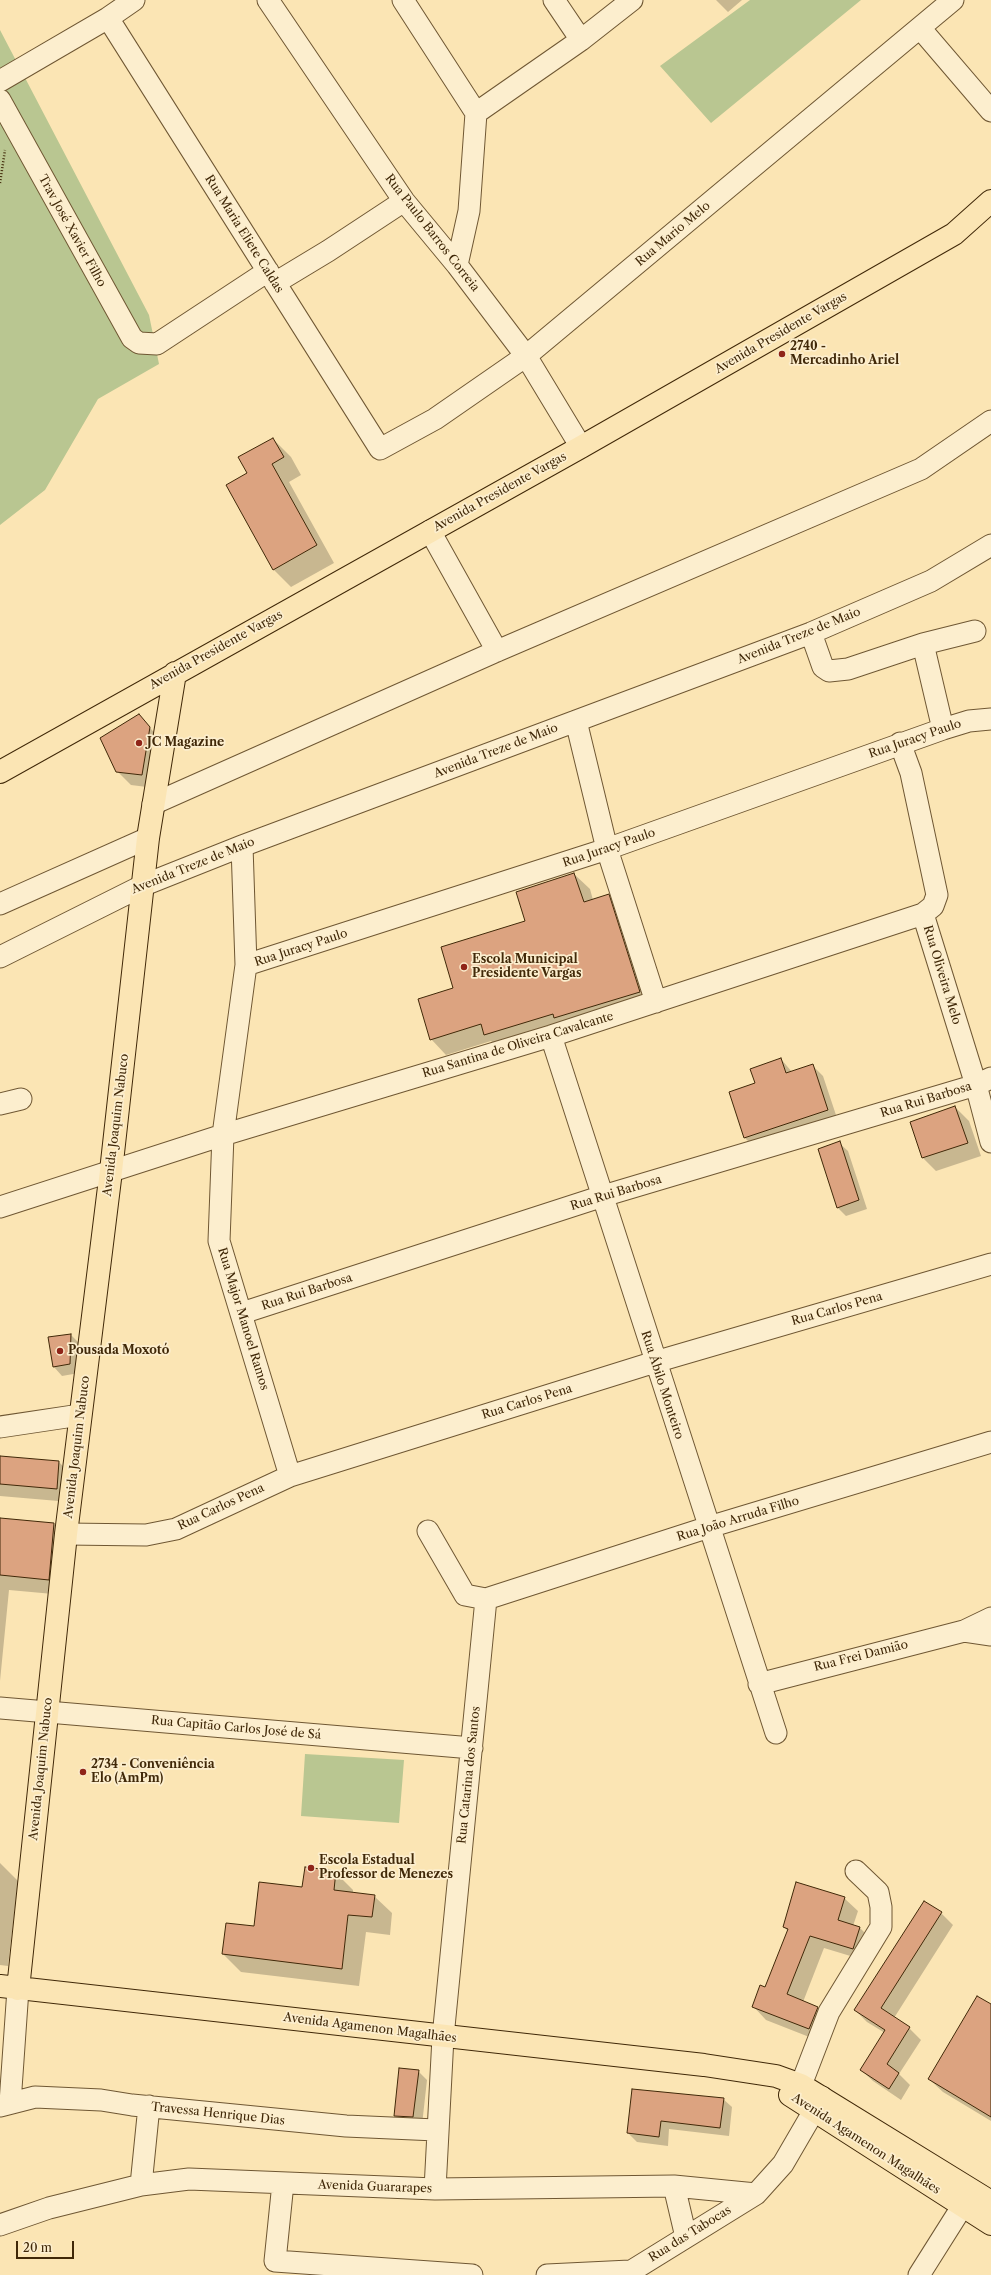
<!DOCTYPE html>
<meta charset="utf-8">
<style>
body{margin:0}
#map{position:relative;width:991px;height:2275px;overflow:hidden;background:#fbe5b4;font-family:"Libre Caslon Text",serif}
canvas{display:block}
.scale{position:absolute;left:16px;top:2241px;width:58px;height:18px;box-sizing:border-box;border:2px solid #402808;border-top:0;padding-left:5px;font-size:12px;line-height:14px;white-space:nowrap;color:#402808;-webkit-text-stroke:3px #fceece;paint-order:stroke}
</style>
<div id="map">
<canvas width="991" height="2275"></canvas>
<div class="scale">20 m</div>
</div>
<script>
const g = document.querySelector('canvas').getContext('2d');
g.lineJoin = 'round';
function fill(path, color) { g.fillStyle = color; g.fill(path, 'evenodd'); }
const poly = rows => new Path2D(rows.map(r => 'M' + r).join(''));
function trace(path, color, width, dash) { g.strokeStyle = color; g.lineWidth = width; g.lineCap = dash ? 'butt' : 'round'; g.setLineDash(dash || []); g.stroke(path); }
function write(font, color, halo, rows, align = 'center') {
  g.font = font + ' "Libre Caslon Text",serif'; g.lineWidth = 3.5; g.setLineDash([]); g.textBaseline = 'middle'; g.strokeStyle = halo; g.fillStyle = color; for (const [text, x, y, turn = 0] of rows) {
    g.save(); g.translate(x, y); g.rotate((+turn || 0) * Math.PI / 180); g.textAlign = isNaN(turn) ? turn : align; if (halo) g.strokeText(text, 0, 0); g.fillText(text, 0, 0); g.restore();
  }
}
fill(poly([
 [750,0,861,0,711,123,660,66],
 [0,30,149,315,159,364,98,399,45,490,0,525],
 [305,1754,404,1760,399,1823,301,1816]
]), '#b9c691');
fill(poly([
 [716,0,742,0,728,12],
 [273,439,291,457,301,475,289,482,334,563,291,587,273,569,248,474],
 [139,716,163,742,155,788,131,785,117,771],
 [574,874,590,889,593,900,608,895,624,911,655,1007,500,1050,491,1041,446,1055,431,1039,454,989],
 [781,1059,792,1072,812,1065,823,1076,838,1121,756,1149,745,1138,730,1093,757,1083],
 [955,1107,969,1121,981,1156,936,1171,923,1158],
 [839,1143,848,1151,867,1209,846,1216,837,1207],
 [71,1335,80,1344,79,1373,62,1376,54,1367,49,1338],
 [0,1457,59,1462,72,1476,70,1502,0,1496],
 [0,1519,54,1524,70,1540,64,1595,9,1590,0,1681],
 [0,1863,18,1881,8,1966,0,1965],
 [335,1872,353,1890,353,1893,374,1896,392,1913,390,1935,366,1932,359,1986,241,1972,223,1954,303,1888],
 [844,1898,858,1911,853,1926,860,1928,873,1941,867,1961,824,1948,803,2002,817,2008,830,2021,822,2042,766,2020,753,2006,766,1988,788,1931,784,1927],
 [941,1913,953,1925,894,2018,909,2028,921,2040,899,2074,910,2085,901,2100,873,2081,861,2070,885,2033,867,2022,855,2010],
 [991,2005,991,2121,943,2092,929,2079],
 [418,2071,427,2080,422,2125,403,2125,395,2116],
 [682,2094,723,2099,732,2107,729,2136,669,2129,668,2146,637,2142,628,2133,682,2096]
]), '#0003');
const building = poly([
 [273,438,284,457,272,464,317,545,273,570,226,485,247,473,238,457,273,438],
 [139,714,150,727,142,775,116,772,100,738,139,714],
 [574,873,584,902,609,894,640,992,554,1018,553,1014,484,1035,481,1024,430,1040,418,999,453,988,441,947,525,921,516,892,574,873],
 [781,1058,786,1073,813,1064,828,1110,744,1138,729,1092,755,1083,750,1069,781,1058],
 [955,1106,968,1143,922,1158,910,1122,955,1106],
 [840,1141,859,1200,837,1208,818,1149,840,1141],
 [71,1334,70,1364,53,1367,48,1337,71,1334],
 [0,1456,59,1461,57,1489,0,1484,0,1456],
 [0,1518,54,1523,49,1580,0,1575,0,1518],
 [305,1867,336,1871,334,1890,375,1895,372,1917,348,1915,342,1969,222,1954,226,1923,254,1926,259,1882,302,1887,305,1867],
 [796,1882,845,1897,838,1920,860,1927,853,1949,810,1936,787,1994,818,2007,809,2029,752,2007,760,1985,765,1987,788,1929,783,1927,796,1882],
 [924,1901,942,1912,881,2008,910,2027,887,2064,899,2073,889,2089,860,2070,885,2030,854,2010,924,1901],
 [977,1996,991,2004,991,2117,928,2079,977,1996],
 [399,2068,419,2070,413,2117,394,2116,399,2068],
 [632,2089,724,2098,720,2128,661,2121,659,2137,627,2133,632,2089]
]);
fill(building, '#dca380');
trace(building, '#402808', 1);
const minor = poly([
 [268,0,404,201,457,265,526,356,581,447],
 [403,0,476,113,469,211,457,265],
 [554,0,581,40],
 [108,18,380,449,435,419,526,356,953,0],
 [920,28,991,111],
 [0,81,108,18,134,0],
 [0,100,132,338,139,343,157,344,268,271],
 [476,113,581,40,632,0],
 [275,283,328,251,404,201],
 [430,531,497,651],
 [811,633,823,667,829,671,848,669,923,644,975,631],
 [923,644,943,729],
 [576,721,607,849,656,1002],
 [153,804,497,651,921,469,991,421],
 [242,846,246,965,223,1135,219,1241,290,1476],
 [0,904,148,838],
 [923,914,976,1085,991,1142],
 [0,957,144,885,242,846,811,633,931,581,991,545],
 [246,965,607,849,943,729,969,721,991,719],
 [551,1036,776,1733],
 [0,1104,21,1099],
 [0,1207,223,1135,551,1036,923,914,933,906,937,895,911,773,900,743],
 [242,1313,603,1196,976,1085,991,1078],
 [0,1427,80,1415],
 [428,1531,465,1595,486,1599],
 [66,1534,146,1535,176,1529,290,1476,655,1362,991,1264],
 [486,1599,709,1527,991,1442],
 [964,1631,991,1618],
 [759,1684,964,1631,991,1635],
 [0,1708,472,1748],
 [801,2085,829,2012,881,1927,881,1907,878,1892,856,1871],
 [10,2103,18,1989],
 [0,2106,35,2097,101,2100,132,2105,346,2126,436,2130],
 [283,2183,275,2261,472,2275],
 [141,2185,149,2106],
 [674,2186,686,2237],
 [435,2189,443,2037,486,1599],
 [0,2225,49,2208,141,2185,189,2179,435,2189,674,2186,756,2194],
 [547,2275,630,2271],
 [625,2275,756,2194,783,2164,822,2097],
 [919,2275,972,2191]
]);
const major = poly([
 [0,772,581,447,954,234,991,201],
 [0,1986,704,2065,776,2076,801,2085,991,2202],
 [18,1989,66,1534,111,1171,148,838,175,673],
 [790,2095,991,2224]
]);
trace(minor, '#6f5733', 23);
trace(major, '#402808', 24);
trace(poly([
 [0,183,5,150]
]), '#402808', 2.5, [1, 2]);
trace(minor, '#fceece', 21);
trace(major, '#fbe5b4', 22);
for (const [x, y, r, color] of [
 [782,354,4,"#8f2418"],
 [139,743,4,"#8f2418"],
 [464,967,4,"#8f2418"],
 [60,1351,4,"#8f2418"],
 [83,1772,4,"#8f2418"],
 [311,1868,4,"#8f2418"]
]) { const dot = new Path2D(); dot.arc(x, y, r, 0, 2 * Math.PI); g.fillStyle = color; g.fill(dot); trace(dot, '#fceece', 1.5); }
write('12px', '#402808', '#fceece', [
 ["Trav José Xavier Filho",72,231,61],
 ["Rua Paulo Barros Correia",432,233,52],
 ["Rua Maria Eliete Caldas",244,234,58],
 ["Rua Mario Melo",673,234,-40],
 ["Avenida Presidente Vargas",781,333,-30],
 ["Avenida Presidente Vargas",500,492,-29],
 ["Avenida Treze de Maio",799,636,-22],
 ["Avenida Presidente Vargas",216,650,-29],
 ["Rua Juracy Paulo",915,739,-19],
 ["Avenida Treze de Maio",496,751,-21],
 ["Rua Juracy Paulo",609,848,-19],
 ["Avenida Treze de Maio",193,866,-22],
 ["Rua Juracy Paulo",301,948,-18],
 ["Rua Oliveira Melo",942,975,73],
 ["Rua Santina de Oliveira Cavalcante",518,1045,-17],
 ["Rua Rui Barbosa",926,1100,-17],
 ["Avenida Joaquim Nabuco",116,1125,-83],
 ["Rua Rui Barbosa",616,1193,-17],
 ["Rua Rui Barbosa",307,1292,-18],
 ["Rua Carlos Pena",837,1309,-16],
 ["Rua Major Manoel Ramos",243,1319,73],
 ["Rua Ábilo Monteiro",662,1385,72],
 ["Rua Carlos Pena",527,1402,-17],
 ["Avenida Joaquim Nabuco",77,1447,-83],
 ["Rua Carlos Pena",221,1507,-25],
 ["Rua João Arruda Filho",738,1519,-17],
 ["Rua Frei Damião",861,1656,-14],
 ["Rua Capitão Carlos José de Sá",236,1728,5],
 ["Avenida Joaquim Nabuco",41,1769,-84],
 ["Rua Catarina dos Santos",469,1775,-84],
 ["Avenida Agamenon Magalhães",370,2028,7],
 ["Travessa Henrique Dias",218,2114,6],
 ["Avenida Agamenon Magalhães",866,2144,33],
 ["Avenida Guararapes",375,2187,2],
 ["Rua das Tabocas",690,2234,-32]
]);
write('bold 12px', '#402808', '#fceece', [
 ["2740 -",790,347],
 ["Mercadinho Ariel",790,361],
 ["JC Magazine",147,743],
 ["Escola Municipal",472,960],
 ["Presidente Vargas",472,974],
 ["Pousada Moxotó",68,1351],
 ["2734 - Conveniência",91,1765],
 ["Elo (AmPm)",91,1779],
 ["Escola Estadual",319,1861],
 ["Professor de Menezes",319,1875]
], 'left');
</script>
